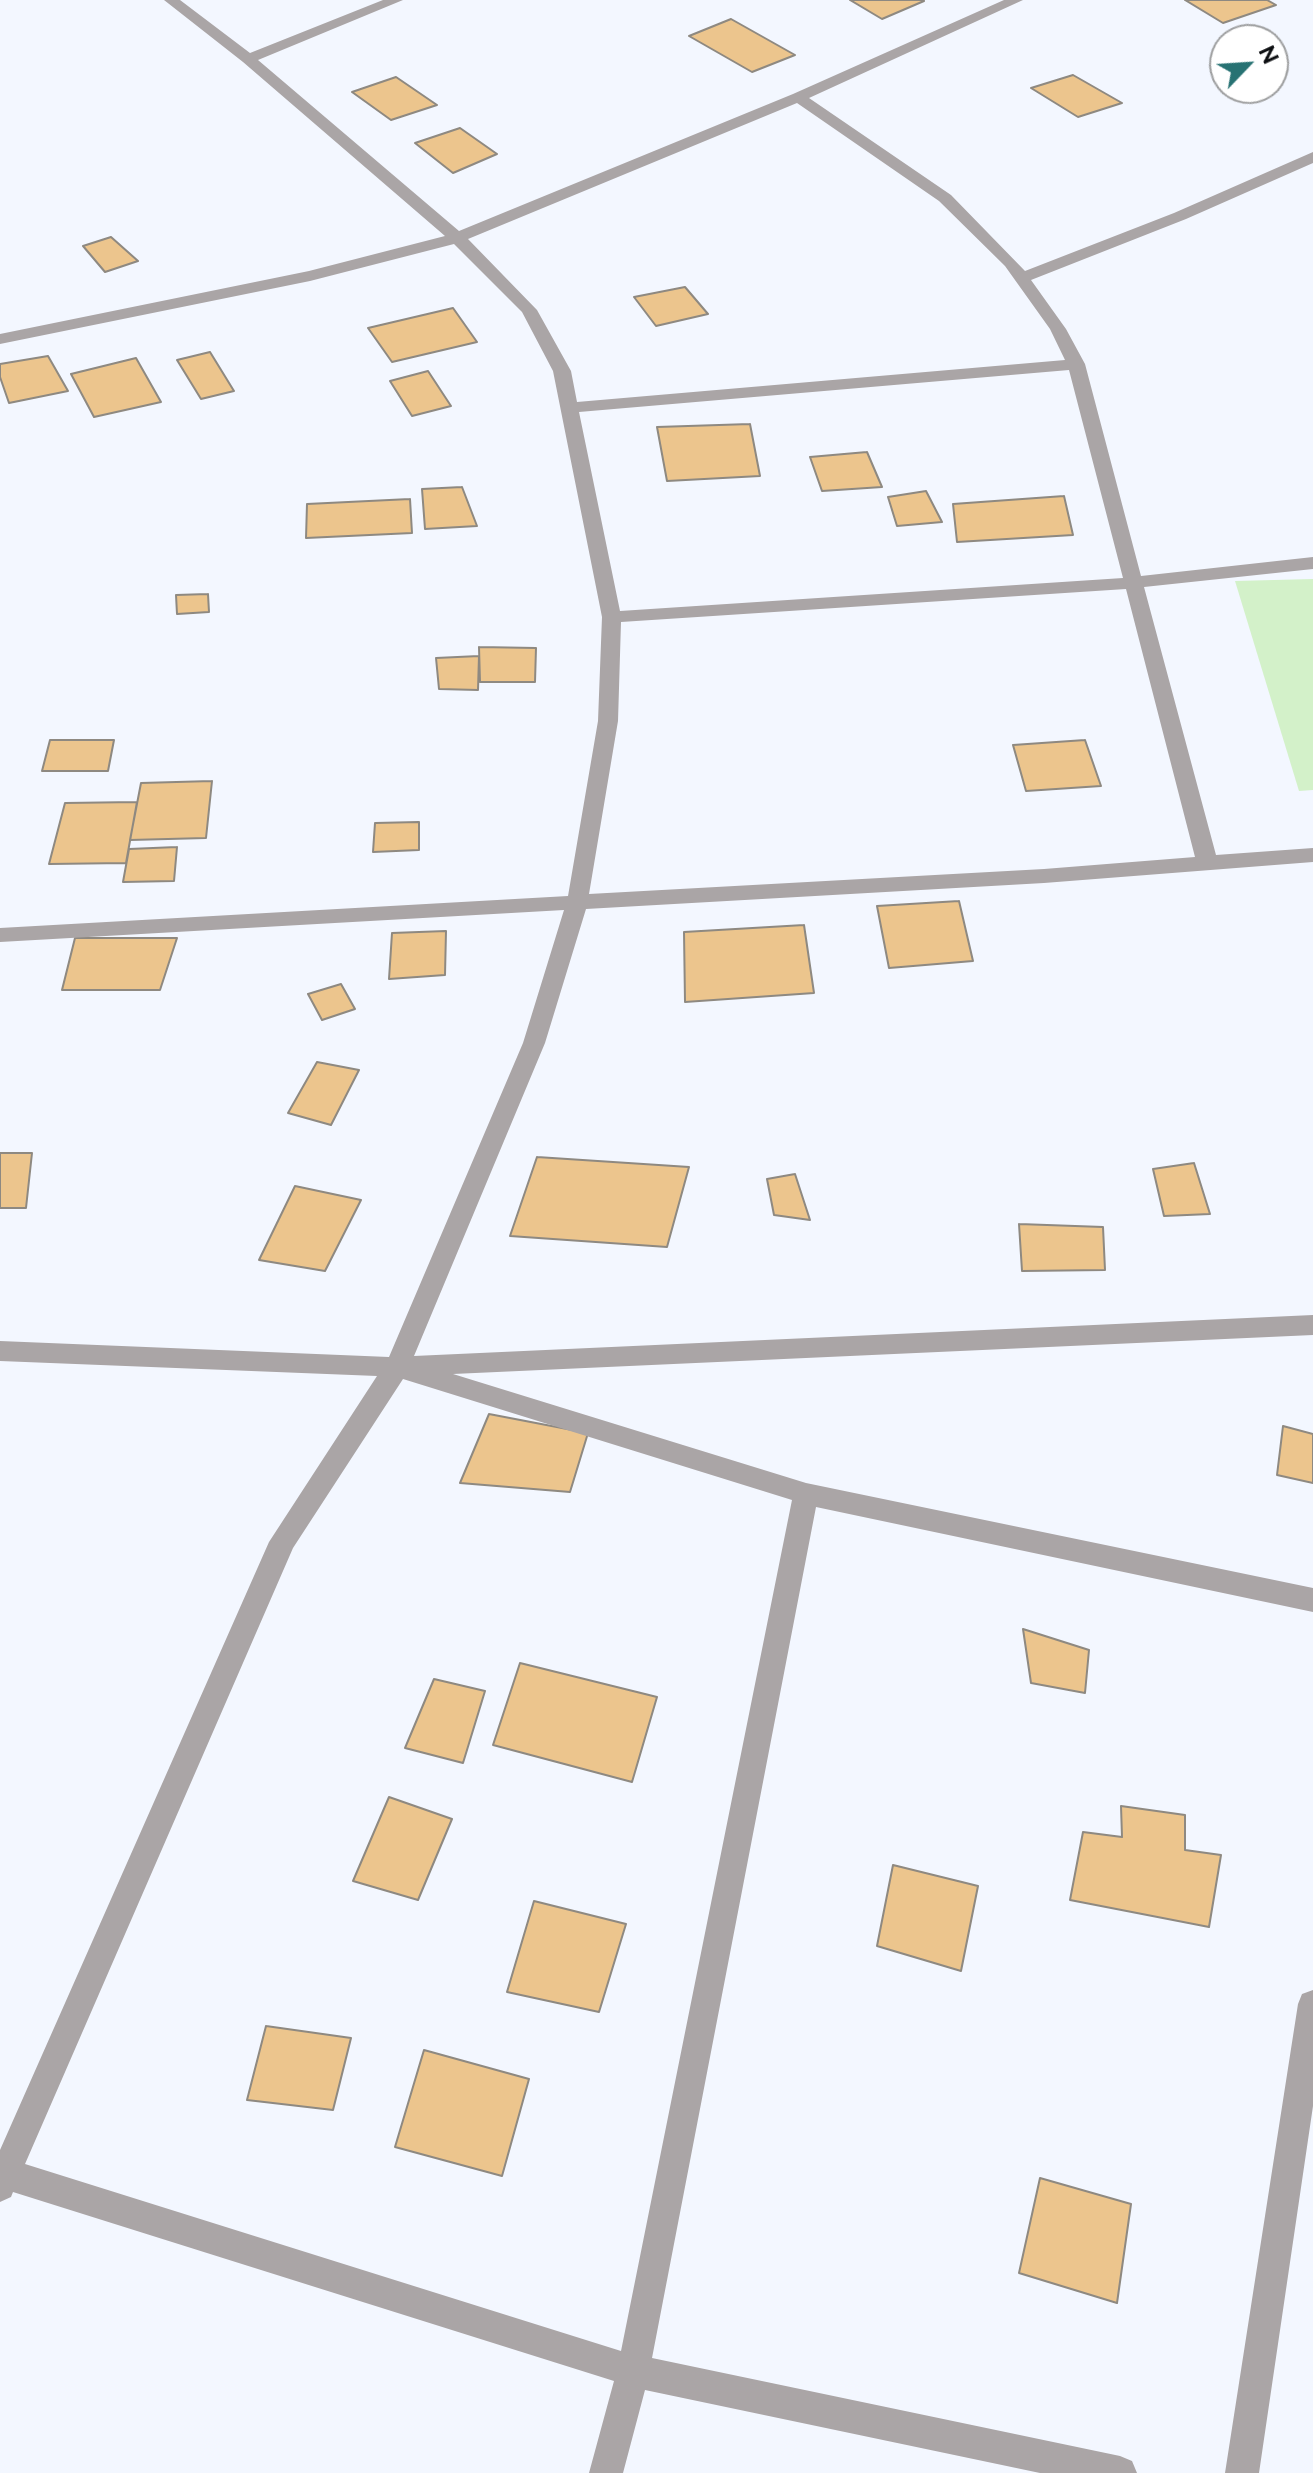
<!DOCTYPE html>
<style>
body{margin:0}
#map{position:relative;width:1313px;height:2473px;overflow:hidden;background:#f3f7ff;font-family:Raleway,sans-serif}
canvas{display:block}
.north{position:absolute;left:1209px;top:24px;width:80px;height:80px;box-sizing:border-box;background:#fff;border:2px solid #9e9fa0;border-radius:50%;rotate:65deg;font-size:22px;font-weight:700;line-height:32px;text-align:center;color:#0c0e11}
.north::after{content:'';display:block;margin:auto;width:28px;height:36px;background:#277273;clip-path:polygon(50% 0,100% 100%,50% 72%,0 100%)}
</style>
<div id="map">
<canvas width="1313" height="2473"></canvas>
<div class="north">N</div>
</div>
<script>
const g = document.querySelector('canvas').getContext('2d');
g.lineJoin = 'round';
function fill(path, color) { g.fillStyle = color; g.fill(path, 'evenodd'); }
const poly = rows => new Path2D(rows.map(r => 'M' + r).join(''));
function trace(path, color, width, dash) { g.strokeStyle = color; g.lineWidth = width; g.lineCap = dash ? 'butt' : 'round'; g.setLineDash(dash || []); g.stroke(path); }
fill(poly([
 [1313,579,1313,790,1299,791,1235,581]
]), '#d3f1c9');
const building = poly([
 [850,0,922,0,924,1,882,19,850,0],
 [1185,0,1267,0,1276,5,1223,23,1185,0],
 [731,19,795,55,752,72,689,36,731,19],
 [1073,75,1122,103,1078,117,1031,88,1073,75],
 [396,77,437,105,391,120,352,92,396,77],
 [460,128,497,154,453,173,415,143,460,128],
 [111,237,138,261,105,272,83,246,111,237],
 [685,287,708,314,656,326,634,297,685,287],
 [453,308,477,342,392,362,368,328,453,308],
 [210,352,234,391,201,399,177,360,210,352],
 [48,356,68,391,9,403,0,377,0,364,48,356],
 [136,358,161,402,94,417,71,374,136,358],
 [428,371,451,406,412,416,390,381,428,371],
 [750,424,760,476,667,481,657,427,750,424],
 [867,452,882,487,822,491,810,457,867,452],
 [462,487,477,526,425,529,422,489,462,487],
 [926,491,942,522,897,526,888,497,926,491],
 [1064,496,1073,535,957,542,953,504,1064,496],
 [410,499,412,533,306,538,307,504,410,499],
 [208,594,209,612,177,614,176,595,208,594],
 [479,647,536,648,535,682,480,682,479,647],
 [479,656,478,690,439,689,436,658,479,656],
 [50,740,114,740,108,771,42,771,50,740],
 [1085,740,1101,786,1026,791,1013,745,1085,740],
 [212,781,206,838,130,840,141,783,212,781],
 [137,802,126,863,49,864,65,803,137,802],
 [419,822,419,850,373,852,375,823,419,822],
 [177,847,174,881,123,882,129,849,177,847],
 [959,901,973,961,889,968,877,906,959,901],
 [804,925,814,993,685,1002,684,932,804,925],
 [446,931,445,975,389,979,392,933,446,931],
 [75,938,177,938,160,990,62,990,75,938],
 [341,984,355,1009,322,1020,308,994,341,984],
 [317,1062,359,1070,331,1125,288,1113,317,1062],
 [0,1153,32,1153,26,1208,0,1208,0,1153],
 [537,1157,689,1167,667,1247,510,1236,537,1157],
 [1194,1163,1210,1214,1164,1216,1153,1169,1194,1163],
 [795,1174,810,1220,774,1215,767,1179,795,1174],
 [295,1186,361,1200,325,1271,259,1260,295,1186],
 [1019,1224,1103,1227,1105,1270,1022,1271,1019,1224],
 [489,1414,588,1433,570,1492,460,1483,489,1414],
 [1283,1426,1313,1434,1313,1483,1277,1475,1283,1426],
 [1023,1629,1089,1650,1085,1693,1031,1683,1023,1629],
 [520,1663,657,1697,632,1782,493,1745,520,1663],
 [434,1679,485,1691,463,1763,405,1748,434,1679],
 [389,1797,452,1819,418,1900,353,1881,389,1797],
 [1121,1806,1185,1815,1185,1850,1221,1855,1209,1927,1070,1900,1083,1832,1122,1837,1121,1806],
 [893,1865,978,1886,961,1971,877,1946,893,1865],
 [534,1901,626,1924,599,2012,507,1992,534,1901],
 [266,2026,351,2038,333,2110,247,2100,266,2026],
 [424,2050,529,2079,502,2176,395,2147,424,2050],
 [1040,2178,1131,2204,1117,2303,1019,2273,1040,2178]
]);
fill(building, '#ecc58d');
trace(building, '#8e8981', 2);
fill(poly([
 [164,0,180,0,250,53,383,0,403,0,258,60,459,231,793,94,1004,0,1023,0,809,98,951,195,1025,271,1174,213,1313,152,1313,163,1186,219,1031,280,1066,329,1085,364,1141,576,1313,557,1313,569,1144,587,1216,855,1313,848,1313,862,1044,883,586,909,545,1043,414,1356,1313,1315,1313,1335,453,1374,806,1483,1313,1588,1313,1612,816,1507,652,2358,1120,2456,1132,2461,1137,2473,1040,2473,645,2390,623,2473,589,2473,614,2381,13,2192,11,2197,0,2202,0,2150,269,1542,377,1376,0,1361,0,1341,389,1357,523,1043,564,910,0,942,0,928,568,896,598,721,602,617,553,371,522,312,454,244,310,281,0,344,0,334,309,271,445,236,243,62,164,0],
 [797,103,939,201,1005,266,1050,329,1065,360,577,402,571,371,537,310,468,239,797,103],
 [1069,370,1123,578,620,611,579,412,1069,370],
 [1126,589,1195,857,1044,869,589,894,618,721,621,622,1126,589],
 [403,1379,792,1500,621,2351,25,2164,293,1548,403,1379],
 [1313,1990,1313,2106,1259,2473,1225,2473,1298,2004,1302,1994,1313,1990]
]), '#aaa5a6');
</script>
